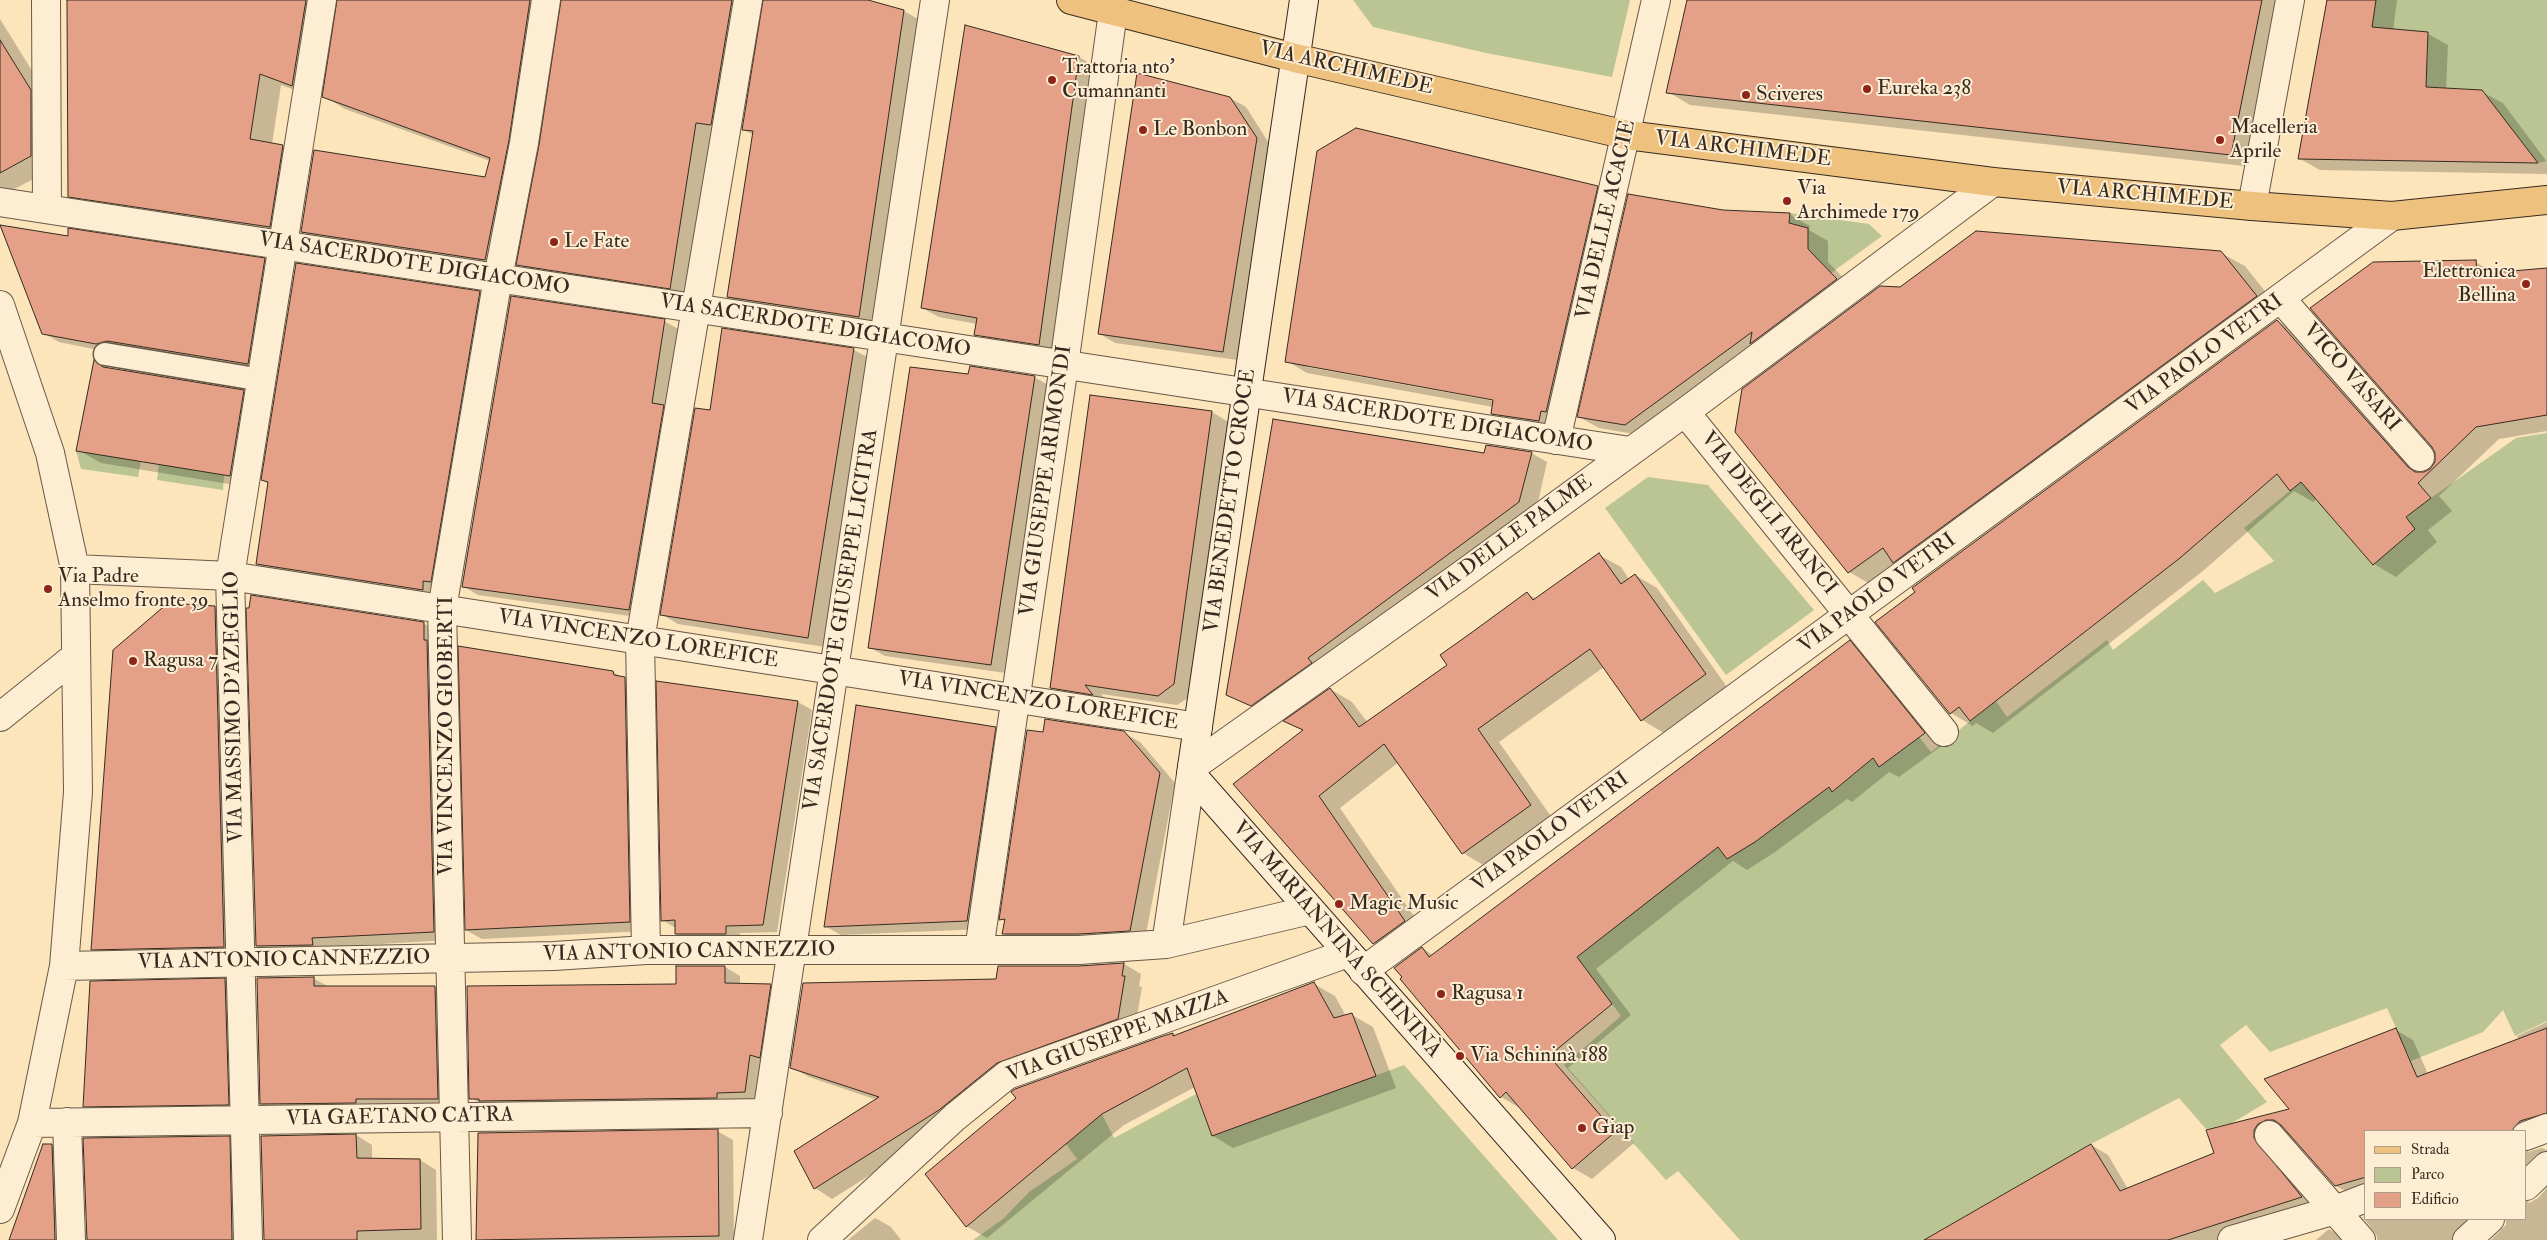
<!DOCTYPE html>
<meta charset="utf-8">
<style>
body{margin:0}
#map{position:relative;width:2547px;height:1240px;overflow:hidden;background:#fce4bb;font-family:"IM FELL Double Pica",serif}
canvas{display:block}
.legend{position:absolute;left:2364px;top:1130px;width:162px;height:90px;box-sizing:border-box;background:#fdedd3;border:1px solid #ad9f8b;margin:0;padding:6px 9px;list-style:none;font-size:15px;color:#362b20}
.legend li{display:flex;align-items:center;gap:10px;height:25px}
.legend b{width:25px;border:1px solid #ad9f8b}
</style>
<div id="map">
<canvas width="2547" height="1240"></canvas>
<ul class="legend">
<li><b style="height:6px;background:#eec27e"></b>Strada</li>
<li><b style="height:14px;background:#bbc593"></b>Parco</li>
<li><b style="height:14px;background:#e5a188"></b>Edificio</li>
</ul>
</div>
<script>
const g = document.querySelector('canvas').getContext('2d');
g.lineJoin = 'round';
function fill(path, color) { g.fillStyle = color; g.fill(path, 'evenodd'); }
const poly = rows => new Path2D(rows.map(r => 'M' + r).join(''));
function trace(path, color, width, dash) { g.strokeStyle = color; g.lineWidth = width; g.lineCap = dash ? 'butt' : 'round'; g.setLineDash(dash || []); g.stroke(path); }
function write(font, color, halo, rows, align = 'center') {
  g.font = font + ' "IM FELL Double Pica",serif'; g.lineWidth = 4; g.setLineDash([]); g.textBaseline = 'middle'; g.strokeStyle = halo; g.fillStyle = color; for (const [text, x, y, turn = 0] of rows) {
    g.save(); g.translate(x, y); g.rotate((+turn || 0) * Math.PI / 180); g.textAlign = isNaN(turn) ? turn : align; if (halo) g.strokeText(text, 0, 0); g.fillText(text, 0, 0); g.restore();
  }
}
fill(poly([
 [1353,0,1630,0,1612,77,1486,53,1373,27],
 [2376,0,2547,0,2547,161,2538,163,2482,90,2426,87,2428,33,2372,27],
 [1790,213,1869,224,1882,236,1831,273,1808,249,1808,228,1789,223],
 [2547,433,2547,1021,2515,1036,2503,1010,2483,1032,2411,1061,2387,1008,2270,1052,2246,1025,2220,1045,2267,1102,2232,1123,2206,1129,2179,1098,2091,1144,1924,1240,1740,1240,1678,1171,1666,1180,1564,1065,1621,1016,1575,954,1718,847,1727,859,1756,841,1829,787,1832,792,1873,758,1879,767,1919,737,1931,752,1996,701,2007,717,2107,640,2113,650,2203,580,2215,593,2274,561,2244,528,2301,482,2373,565,2415,529,2406,517,2431,498,2516,438],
 [76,451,141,461,138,477,81,469],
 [159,464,224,475,223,490,157,480],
 [1648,477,1708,485,1814,610,1726,675,1605,508],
 [1404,1065,1558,1240,973,1240,1003,1219,1029,1192,1077,1159,1066,1144,1102,1114,1114,1138,1196,1094,1212,1136]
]), '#bbc593');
fill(poly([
 [69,0,334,0,314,97,281,85,272,144,283,146,304,158,291,239,91,208,69,196],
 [338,0,558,0,507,272,323,244,302,231,486,179,490,161,345,109,324,96],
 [562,0,760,0,691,300,539,277,518,264,541,146],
 [764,0,864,0,904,11,925,23,880,329,750,309,728,297,753,135,743,129],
 [1688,0,2286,0,2253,167,1690,105,1668,92],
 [2328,0,2397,0,2393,31,2428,34,2448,45,2446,89,2482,92,2503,103,2547,162,2547,174,2320,170,2300,159],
 [0,19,52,103,52,169,5,194,0,191],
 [1079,57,1096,67,1056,354,993,344,976,334,977,324,939,317,922,308],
 [1230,98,1246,107,1272,148,1238,360,1115,343,1100,334],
 [1597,188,1618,200,1560,432,1513,425,1492,413,1493,407,1307,373,1287,361],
 [1307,364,1500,399,1499,402,1307,367],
 [1723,211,1789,214,1810,226,1809,230,1828,241,1828,262,1856,291,1646,436,1599,428,1579,417],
 [70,237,264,259,280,268,263,372,113,353,59,342,43,333],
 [2221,253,2245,266,2279,309,1872,585,1849,572,1901,288],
 [2475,262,2496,274,2547,269,2547,431,2499,439,2439,496,2452,511,2428,530,2437,542,2396,577,2374,564,2317,499,2313,502,2294,491,2203,571,1993,733,1976,723,1973,726,1951,713,2277,321,2299,334,2423,474,2432,469,2436,462],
 [480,292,496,302,440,599,273,573,257,564,269,484,262,480],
 [664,321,680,330,645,618,478,595,463,586],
 [723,330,854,350,871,359,825,647,678,624,661,614,711,411],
 [94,362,106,369,243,392,266,405,253,488,101,463,78,450],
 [969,376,1034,377,1050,386,1006,673,885,656,869,647],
 [1091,396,1212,412,1230,423,1193,695,1177,705,1101,694,1110,704,1070,698,1051,687],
 [1531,453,1547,462,1536,511,1268,715,1228,694,1485,454],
 [1599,555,1621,567,1629,579,1635,575,1657,588,1727,687,1664,733,1642,720,1604,667,1499,742,1552,818,1485,866,1463,853,1399,762,1340,808,1426,934,1396,956,1374,943,1235,784,1304,731,1286,721,1330,689,1352,702,1368,723,1448,665,1527,594,1537,599],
 [215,607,232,617,241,956,109,959,92,949],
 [423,623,439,632,449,940,328,947,328,954,272,955,257,946],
 [1850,642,1869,653,1943,745,1899,777,1889,772,1852,802,1847,799,1775,852,1747,870,1733,861,1596,969,1631,1015,1568,1068,1634,1143,1592,1179,1573,1168,1520,1108,1501,1097,1422,948,1433,955],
 [613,672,640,687,645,931,482,939,466,930],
 [798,702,812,710,777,932,740,933,740,942,691,942,676,934,676,928,662,920],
 [857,706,981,724,995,728,1011,737,983,929,841,935,825,926],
 [1124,733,1140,742,1175,783,1145,939,1019,942,1004,934,1006,922,1001,919,1044,734],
 [1124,964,1141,974,1139,986,1142,987,1135,1028,1015,1072,957,1120,832,1199,815,1188,877,1100,809,1077,791,1067,997,980,1079,967],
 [725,967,740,976,740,985,770,985,785,994,760,1100,486,1107,471,1098,677,985],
 [313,978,329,987,435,987,451,996,453,1107,277,1113,261,1104],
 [225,980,240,989,244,1113,100,1115,84,1106],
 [1314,984,1335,996,1346,1016,1352,1015,1373,1027,1396,1088,1233,1148,1213,1136,1195,1087,1124,1125,987,1238,966,1226,1172,1034,1176,1036],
 [2547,1022,2547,1127,2527,1143,2528,1152,2542,1148,2547,1150,2547,1170,2528,1191,2527,1200,2529,1203,2538,1198,2547,1188,2547,1240,2491,1240,2506,1225,2506,1219,2526,1219,2526,1131,2366,1131,2366,1191,2353,1195,2336,1186,2284,1129,2276,1132,2318,1207,2237,1240,1927,1240,2091,1145,2108,1155,2128,1189,2215,1153,2208,1130,2291,1110,2396,1030,2413,1040,2428,1074,2519,1040,2517,1036],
 [717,1131,733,1140,734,1240,477,1240,479,1134],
 [356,1135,372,1145,372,1160,420,1160,436,1170,437,1240,265,1240,262,1137],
 [229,1137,245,1146,248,1240,88,1240],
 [52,1145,68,1154,71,1240,10,1240],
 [2366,1216,2366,1219,2494,1219,2473,1240,2377,1240,2377,1236,2363,1217],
 [875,1218,891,1227,901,1240,848,1240],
 [2329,1229,2347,1239,2347,1240,2316,1240]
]), '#0003');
const building = poly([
 [67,0,306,0,292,86,260,74,250,139,283,145,270,227,68,197,67,0],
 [337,0,530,0,509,140,485,260,301,232,314,150,485,177,490,158,322,97,337,0],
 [561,0,732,0,711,125,696,123,670,289,516,265,539,145,561,0],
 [763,0,868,0,904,10,859,317,727,297,753,131,742,130,763,0],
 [1687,0,2262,0,2231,155,1666,93,1687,0],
 [2327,0,2376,0,2372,27,2428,32,2426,87,2482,90,2538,163,2298,159,2327,0],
 [965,25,1079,56,1039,345,974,335,977,318,921,308,965,25],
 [0,40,31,90,31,156,0,173,0,40],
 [1137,73,1230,97,1257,138,1223,352,1098,334,1137,73],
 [1356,128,1598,186,1546,412,1541,411,1539,421,1491,414,1493,400,1285,362,1317,151,1356,128],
 [1628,194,1723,210,1790,213,1789,223,1808,228,1808,249,1837,279,1750,344,1752,332,1625,425,1577,417,1628,194],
 [0,225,68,236,68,228,265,258,248,364,107,341,96,344,42,334,0,225],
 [1976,231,2221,251,2257,296,1893,563,1883,548,1848,573,1735,432,1742,389,1880,286,1900,287,1976,231],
 [2476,260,2477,274,2547,268,2547,415,2476,427,2418,483,2431,498,2406,517,2415,529,2373,565,2301,482,2290,491,2277,474,2180,558,1970,721,1959,707,1950,714,1875,622,1915,592,1912,588,2277,320,2408,467,2415,472,2424,472,2430,469,2435,462,2435,453,2432,447,2310,308,2373,262,2476,260],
 [296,263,480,291,431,582,423,581,423,590,256,564,268,482,261,480,296,263],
 [511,296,665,319,652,403,664,405,629,610,462,587,511,296],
 [722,328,854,348,808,638,660,615,695,408,710,410,722,328],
 [94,360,103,367,244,390,230,476,76,451,94,360],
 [970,366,1035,376,991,665,868,648,910,367,968,374,970,366],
 [1090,395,1212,411,1174,684,1158,696,1085,685,1093,695,1050,688,1090,395],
 [1273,419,1484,453,1486,445,1532,452,1519,502,1308,658,1312,663,1251,706,1226,695,1273,419],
 [1599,553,1621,584,1635,574,1706,674,1641,721,1590,649,1478,729,1531,805,1462,854,1384,744,1319,796,1405,921,1373,944,1233,784,1303,730,1283,721,1330,688,1359,727,1447,665,1440,655,1471,633,1527,592,1533,600,1599,553],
 [251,595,424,622,424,640,427,640,434,932,312,938,313,945,256,946,246,608,249,608,251,595],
 [168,603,215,606,224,947,91,950,113,650,168,603],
 [1850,640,1925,733,1879,767,1873,758,1832,792,1829,787,1755,842,1727,859,1718,847,1577,957,1612,1004,1549,1056,1615,1132,1572,1169,1506,1092,1500,1098,1400,979,1402,977,1394,968,1422,947,1429,957,1850,640],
 [458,646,613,671,614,675,625,677,630,922,465,930,458,646],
 [656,681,798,701,763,925,726,926,726,934,675,934,675,920,661,921,656,681],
 [856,705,996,727,967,921,824,927,856,705],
 [1045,719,1124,731,1160,773,1130,931,1078,934,1002,934,1005,919,999,920,1027,730,1043,732,1045,719],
 [1124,963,1122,976,1125,976,1118,1019,997,1063,939,1110,814,1189,794,1151,879,1097,790,1068,803,983,996,979,998,966,1079,966,1124,963],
 [676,966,725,966,725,983,771,984,760,1058,750,1055,745,1092,717,1093,717,1098,479,1101,479,1099,469,1099,467,986,676,984,676,966],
 [314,977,314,986,435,986,438,1099,356,1099,356,1103,260,1104,257,978,314,977],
 [225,978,229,1105,83,1107,90,981,225,978],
 [1314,982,1334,1018,1352,1013,1376,1076,1212,1136,1187,1068,1102,1114,966,1227,925,1174,1016,1098,1011,1092,1015,1089,1163,1036,1173,1033,1173,1036,1314,982],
 [2396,1028,2417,1077,2547,1028,2547,1113,2520,1121,2512,1131,2366,1131,2366,1177,2335,1186,2281,1125,2274,1120,2266,1120,2258,1124,2254,1130,2254,1138,2302,1197,2168,1240,1924,1240,2091,1144,2120,1191,2214,1153,2206,1130,2289,1109,2264,1079,2396,1028],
 [718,1129,719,1236,476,1240,478,1133,718,1129],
 [356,1134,357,1158,420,1159,421,1229,357,1231,357,1240,264,1240,261,1136,356,1134],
 [230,1136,232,1240,87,1240,83,1138,230,1136],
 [43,1144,52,1144,55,1240,9,1240,43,1144]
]);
fill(building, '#e5a188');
trace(building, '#362b20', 1);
const lane = poly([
 [105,354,262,380]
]);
const street = poly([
 [46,0,47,209],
 [0,202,1630,451],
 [2252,206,2290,0],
 [2281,299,2420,457],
 [0,305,50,453,75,569,78,792,64,966,32,1123,0,1209],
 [1685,412,1944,732],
 [1556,440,1656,0],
 [75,569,230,576,1198,727],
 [0,717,76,656],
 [1192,767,1459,577,1685,412,1993,182],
 [1166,944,1191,774],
 [646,950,640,640,748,0],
 [979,950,1064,365,1113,12],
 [64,966,554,956,646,950,1079,950,1166,944,1310,910],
 [1363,971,2392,216],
 [67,1122,71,1240],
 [32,1123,768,1113],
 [2269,1135,2361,1240],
 [2526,1136,2547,1128],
 [2526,1186,2547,1166],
 [248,1240,230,576,322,0],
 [457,1240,442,609,498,278,524,143,546,0],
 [748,1240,935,0],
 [822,1240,955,1117,1007,1075,1348,953],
 [2232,1240,2335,1210,2366,1198],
 [2467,1240,2490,1219]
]);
const secondary = poly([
 [1304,0,1191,774,1601,1240]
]);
const primary = poly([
 [1071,0,1295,58,1627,135,1993,182,2252,206,2392,216,2547,200]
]);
trace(lane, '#685947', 25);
trace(street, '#685947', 30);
trace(secondary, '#362b20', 30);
trace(primary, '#362b20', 30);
trace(lane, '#fdedd3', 22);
trace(street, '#fdedd3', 28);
trace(secondary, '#fdedd3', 28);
trace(primary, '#eec27e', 28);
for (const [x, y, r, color] of [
 [1052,80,5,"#8f2418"],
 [1867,89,5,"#8f2418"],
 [1746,95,5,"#8f2418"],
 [1143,130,5,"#8f2418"],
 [2220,140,5,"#8f2418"],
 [1787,201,5,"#8f2418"],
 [554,242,5,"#8f2418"],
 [2526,284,5,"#8f2418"],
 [48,589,5,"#8f2418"],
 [133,661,5,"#8f2418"],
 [1339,904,5,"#8f2418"],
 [1441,994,5,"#8f2418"],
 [1460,1056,5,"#8f2418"],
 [1582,1128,5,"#8f2418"]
]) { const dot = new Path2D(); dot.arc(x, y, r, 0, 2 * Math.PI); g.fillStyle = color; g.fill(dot); trace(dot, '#fdedd3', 2); }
write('21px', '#362b20', '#fdedd3', [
 ["Trattoria nto'",1062,68],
 ["Cumannanti",1062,92],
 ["Eureka 238",1877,89],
 ["Sciveres",1756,95],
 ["Macelleria",2230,128],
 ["Aprile",2230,152],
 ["Le Bonbon",1153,130],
 ["Via",1797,189],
 ["Archimede 179",1797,213],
 ["Le Fate",564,242],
 ["Elettronica",2516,272,"right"],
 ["Bellina",2516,296,"right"],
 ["Via Padre",58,577],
 ["Anselmo fronte 39",58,601],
 ["Ragusa 7",143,661],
 ["Magic Music",1349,904],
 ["Ragusa 1",1451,994],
 ["Via Schininà 188",1470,1056],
 ["Giap",1592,1128]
], 'left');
write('21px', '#362b20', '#fdedd3', [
 ["VIA ARCHIMEDE",1346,69,13],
 ["VIA ARCHIMEDE",1743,150,7],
 ["VIA ARCHIMEDE",2145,196,5],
 ["VIA DELLE ACACIE",1607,220,-77],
 ["VIA SACERDOTE DIGIACOMO",414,265,9],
 ["VIA SACERDOTE DIGIACOMO",815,327,9],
 ["VIA PAOLO VETRI",2205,355,-36],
 ["VICO VASARI",2351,378,49],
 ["VIA SACERDOTE DIGIACOMO",1437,422,9],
 ["VIA GIUSEPPE ARIMONDI",1047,481,-82],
 ["VIA BENEDETTO CROCE",1231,501,-82],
 ["VIA DEGLI ARANCI",1768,514,51],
 ["VIA DELLE PALME",1510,539,-36],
 ["VIA PAOLO VETRI",1878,594,-36],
 ["VIA SACERDOTE GIUSEPPE LICITRA",842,620,-81],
 ["VIA VINCENZO LOREFICE",638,640,9],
 ["VIA VINCENZO LOREFICE",1038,702,9],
 ["VIA MASSIMO D'AZEGLIO",235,707,-91],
 ["VIA VINCENZO GIOBERTI",447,736,-90],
 ["VIA PAOLO VETRI",1551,833,-36],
 ["VIA MARIANNINA SCHININÀ",1336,940,49],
 ["VIA ANTONIO CANNEZZIO",689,953,-1],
 ["VIA ANTONIO CANNEZZIO",284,961,-1],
 ["VIA GIUSEPPE MAZZA",1118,1037,-20],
 ["VIA GAETANO CATRA",400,1118,-1]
]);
</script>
